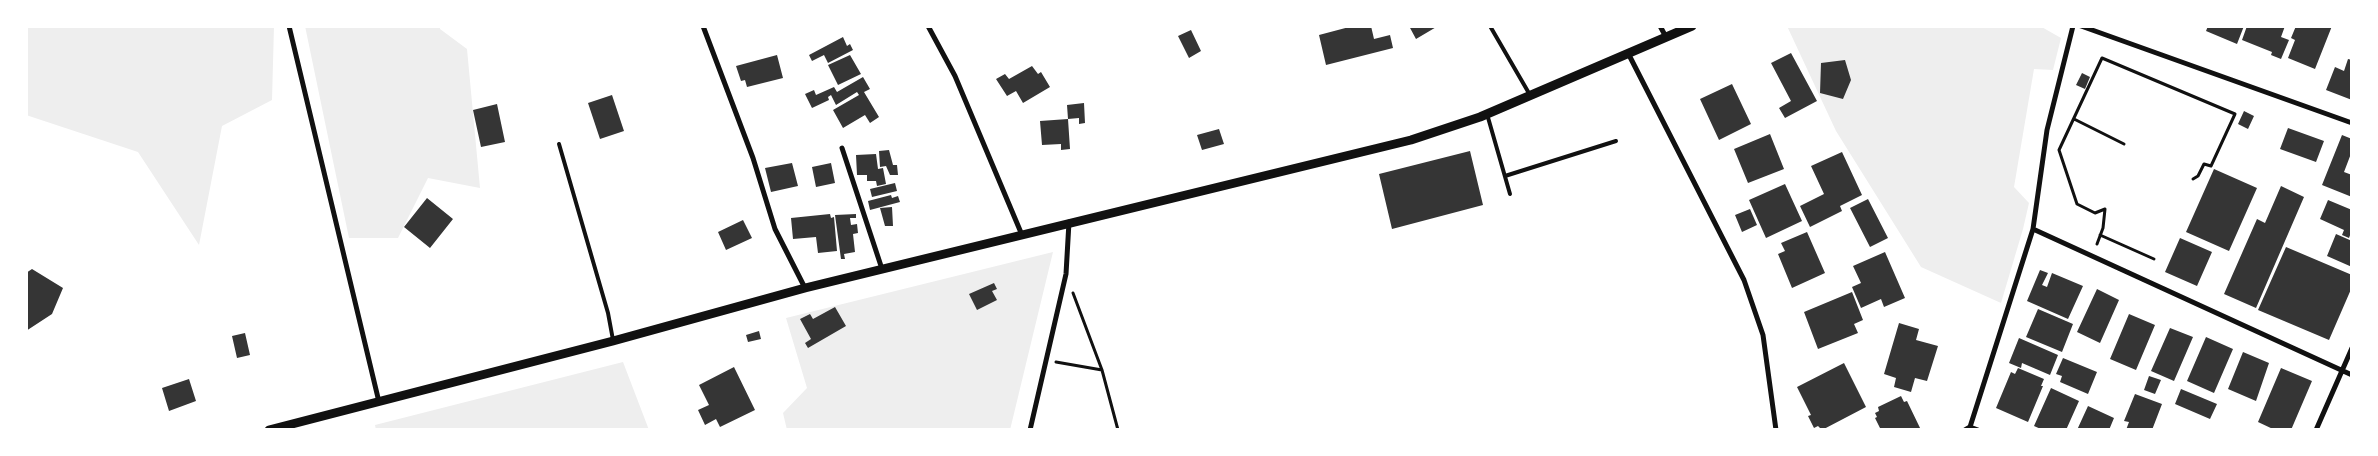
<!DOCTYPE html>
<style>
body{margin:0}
#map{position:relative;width:2378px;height:456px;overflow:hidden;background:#fff;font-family:Arial,sans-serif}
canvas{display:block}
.frame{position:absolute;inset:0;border:28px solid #fff;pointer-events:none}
</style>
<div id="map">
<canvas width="2378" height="456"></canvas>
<div class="frame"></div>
</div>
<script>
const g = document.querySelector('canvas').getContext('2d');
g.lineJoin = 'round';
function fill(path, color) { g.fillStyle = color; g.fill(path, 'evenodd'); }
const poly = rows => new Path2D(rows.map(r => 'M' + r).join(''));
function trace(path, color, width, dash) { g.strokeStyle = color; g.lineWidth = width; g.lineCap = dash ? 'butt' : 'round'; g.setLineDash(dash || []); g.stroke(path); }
fill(poly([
 [26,26,274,26,272,100,222,126,199,245,138,152,26,115],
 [305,26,440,26,440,29,467,49,480,188,428,178,398,238,349,238],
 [1787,26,2040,26,2061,38,2053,70,2034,69,2014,187,2029,203,2023,229,2001,303,1921,267,1836,131],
 [1053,252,1010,430,787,430,783,413,807,388,786,318],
 [623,362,649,430,376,430,375,425]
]), '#eee');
fill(poly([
 [1353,26,1371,26,1374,39,1390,35,1393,48,1326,65,1319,35],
 [1409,26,1438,26,1416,39],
 [2208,26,2244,26,2237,44,2206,31],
 [2247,26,2285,26,2281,37,2289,40,2281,59,2271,55,2272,52,2242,40],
 [2296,26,2332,26,2315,69,2288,58,2295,40,2291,38],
 [1191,30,1201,51,1189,58,1178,36],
 [843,37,847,46,850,44,853,50,828,63,824,55,812,61,809,55],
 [1791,53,1817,101,1785,118,1779,108,1791,101,1771,63],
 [777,55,783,78,747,87,745,80,741,81,736,66],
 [850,55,861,74,838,85,828,65],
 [2348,59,2352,60,2352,100,2326,90,2335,67,2344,71],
 [1845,60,1851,80,1843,99,1820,93,1821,63],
 [1032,66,1038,74,1041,72,1050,87,1023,103,1016,91,1007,96,996,79,1005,74,1009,79],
 [2082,73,2090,77,2085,89,2076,85],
 [863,77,870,89,864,92,879,117,870,123,865,115,843,128,833,110,859,95,857,92,836,105,831,95,828,97,829,100,812,108,805,94,814,90,816,95,834,87,837,92],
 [1732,84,1751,124,1719,140,1700,99],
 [612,95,624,131,600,139,588,103],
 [1084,103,1085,123,1079,124,1079,118,1068,119,1067,105],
 [497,104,505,142,481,147,473,110],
 [2244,111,2254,116,2248,129,2238,124],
 [1068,119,1070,149,1061,150,1061,144,1042,145,1040,121],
 [2288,128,2324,141,2316,162,2280,149],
 [1219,129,1224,144,1202,150,1197,135],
 [1770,134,1784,169,1748,183,1734,149],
 [2342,135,2352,139,2352,151,2344,172,2352,175,2352,197,2322,185],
 [889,150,893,165,897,165,898,175,890,175,886,166,880,167,879,151],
 [1470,151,1483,205,1392,229,1379,174],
 [1842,152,1862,195,1840,206,1842,211,1810,227,1800,206,1824,194,1811,166],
 [876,154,878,169,883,168,886,184,877,186,876,181,867,181,867,175,857,175,856,155],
 [792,163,798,186,771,192,765,168],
 [831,163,835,183,816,187,812,167],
 [2214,169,2257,188,2229,251,2186,232],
 [895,183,897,191,872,197,870,189],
 [1785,184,1802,221,1766,238,1749,200],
 [2281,186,2304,197,2256,308,2224,294,2257,219,2265,223],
 [891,195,892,198,898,196,900,202,870,210,868,201],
 [427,198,453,219,430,248,404,227],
 [1868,199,1888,238,1870,247,1850,208],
 [2328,200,2352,210,2352,230,2349,238,2342,235,2344,230,2320,219],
 [892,207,893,226,885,226,880,208],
 [1750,209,1757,225,1742,232,1735,215],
 [830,214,831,218,834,217,837,251,818,253,816,237,793,239,791,218],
 [856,214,856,218,850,218,851,225,857,224,858,233,853,234,855,252,844,254,845,259,841,259,835,215],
 [743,220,752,238,726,250,718,232],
 [1807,232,1825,273,1792,288,1778,254,1785,251,1781,243],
 [2336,234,2352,241,2352,267,2327,256],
 [2180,238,2212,252,2197,286,2165,272],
 [2286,247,2352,275,2352,287,2329,340,2258,310],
 [1885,252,1905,298,1884,307,1881,299,1861,308,1852,287,1861,283,1853,266],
 [32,269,63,288,52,314,26,331,26,273],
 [2040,270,2048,273,2042,285,2047,287,2052,273,2083,286,2068,319,2027,301],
 [994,283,997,289,992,291,997,300,977,310,969,294],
 [2097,289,2119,300,2100,343,2077,332],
 [1852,292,1863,320,1854,324,1858,333,1818,349,1804,312],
 [835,307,846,326,808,348,805,343,811,339,800,319,810,314,813,319],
 [2038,309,2073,324,2062,352,2026,337],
 [2129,314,2155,325,2136,370,2110,359],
 [1899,323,1919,329,1916,340,1938,346,1927,381,1915,378,1911,392,1894,387,1896,378,1884,374],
 [2170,328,2193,337,2174,381,2151,371],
 [759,331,761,339,748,342,746,335],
 [245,333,250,355,237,358,232,336],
 [2206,337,2233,349,2214,393,2187,381],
 [2019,338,2058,355,2050,375,2022,363,2021,368,2009,363],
 [2243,352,2269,363,2256,401,2228,389],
 [2063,358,2097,372,2088,394,2060,382,2062,376,2056,374],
 [1844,363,1866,407,1822,430,1818,426,1814,428,1808,416,1811,415,1797,387],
 [734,367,755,410,720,427,716,419,705,425,698,410,709,405,699,385],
 [2018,368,2044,379,2041,386,2043,386,2028,422,1996,408,2011,372,2015,374],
 [2281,368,2312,381,2291,430,2275,430,2258,422],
 [2149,376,2161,380,2155,394,2144,390],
 [189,379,196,401,169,411,162,388],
 [2051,388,2079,401,2066,430,2043,430,2034,426],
 [2181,389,2217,404,2210,419,2175,404],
 [2135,394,2162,404,2152,430,2126,430,2129,422,2124,421],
 [1901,396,1904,402,1907,401,1921,430,1881,430,1875,418,1877,417,1875,413,1879,411,1878,407],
 [2088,406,2114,418,2109,430,2077,430]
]), '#353535');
trace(poly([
 [2074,119,2124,144],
 [2100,235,2154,259],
 [2097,244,2103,228,2105,209,2095,213,2077,204,2059,150,2102,58,2235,114,2211,166,2204,164,2198,176,2193,179],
 [1073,293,1102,370,1118,430],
 [1056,362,1102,370]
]), '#111', 3);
trace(poly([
 [1490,26,1530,95],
 [1487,114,1510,194],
 [559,144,608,313,613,340],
 [1505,176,1616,141]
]), '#111', 4);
trace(poly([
 [289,26,379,402],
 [703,26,753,158,775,229,805,288],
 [928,26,955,76,1022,235],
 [1660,26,1666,37],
 [2081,26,2352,123],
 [1628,53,1744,280,1763,335,1776,430],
 [842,148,882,269],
 [2033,229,2352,375],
 [1970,427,2033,229,2047,130,2073,26],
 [1030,430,1066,274,1069,222],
 [1965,430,1970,427,1978,430],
 [2316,430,2352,348]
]), '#111', 5);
trace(poly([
 [269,430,613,341,805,288,1411,140,1480,117,1692,26]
]), '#111', 9);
</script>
